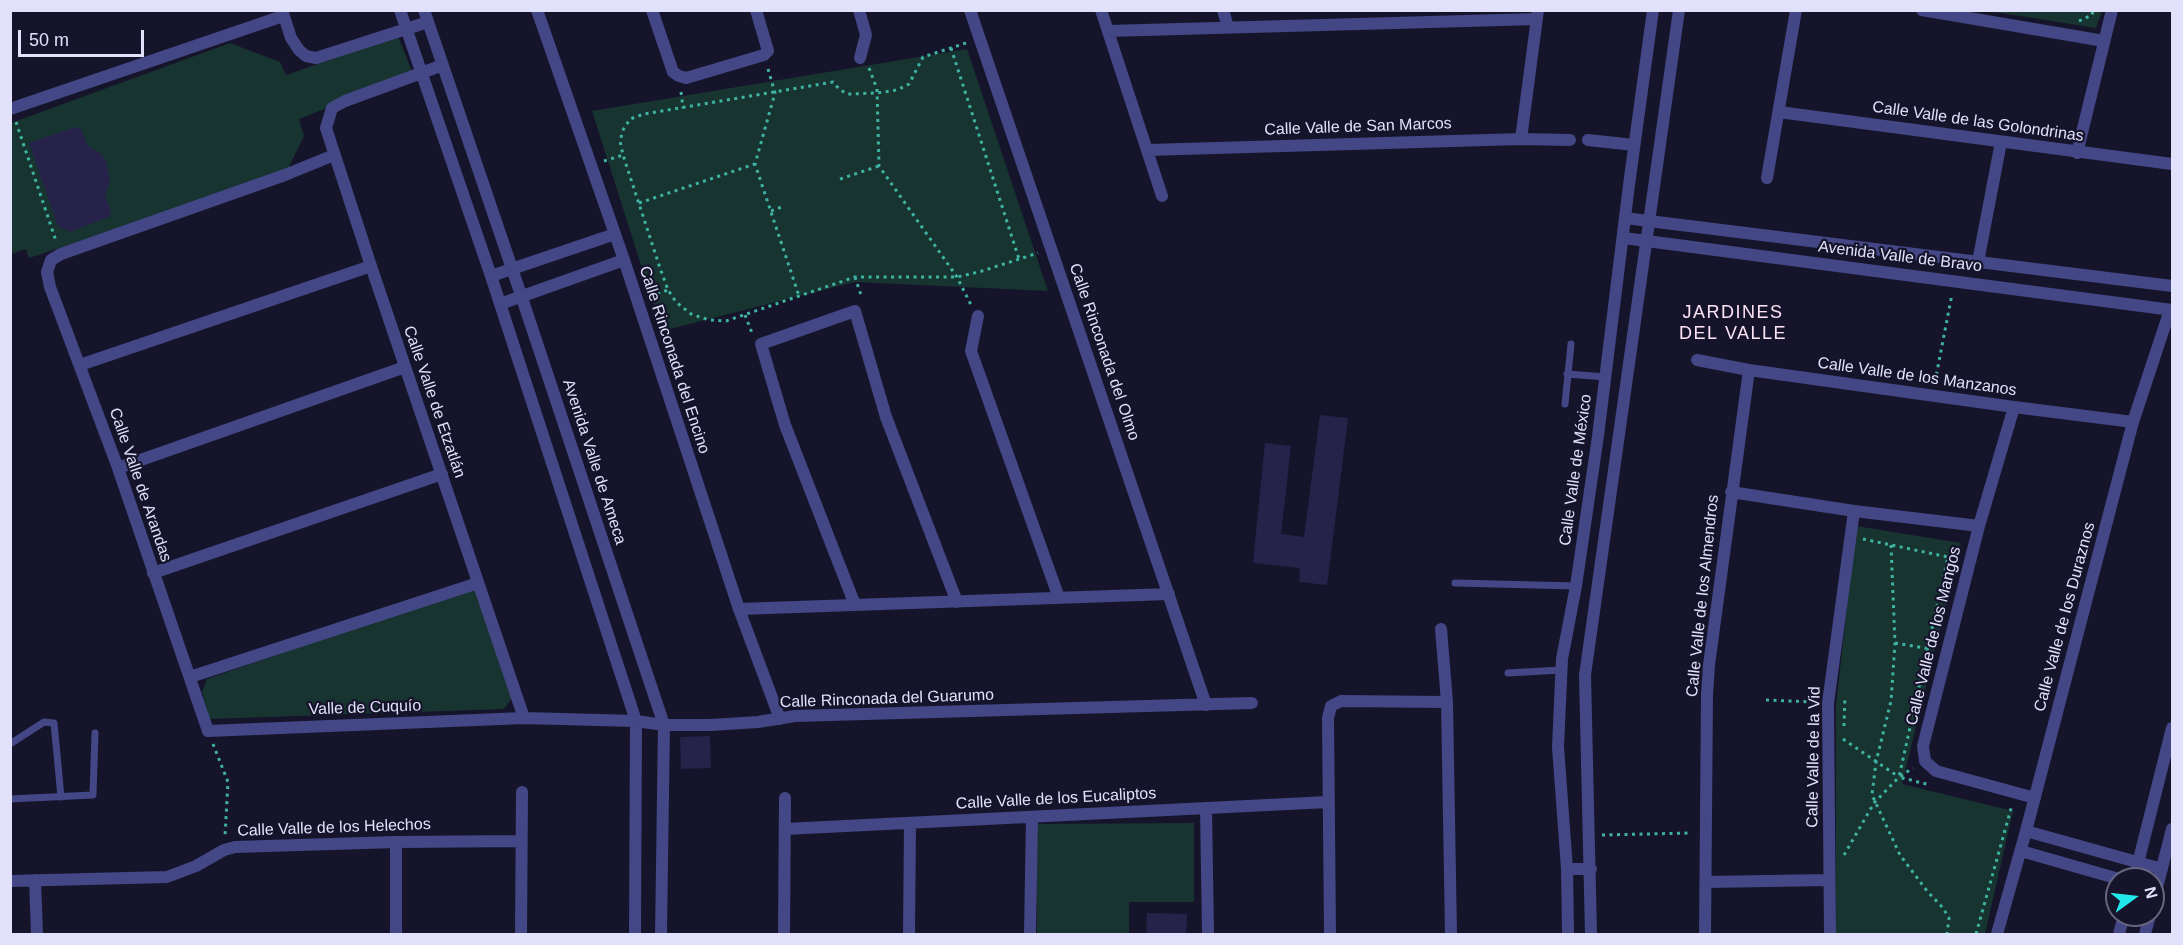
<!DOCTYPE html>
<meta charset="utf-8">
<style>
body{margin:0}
#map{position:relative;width:2183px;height:945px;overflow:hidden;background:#16142b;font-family:Arial,sans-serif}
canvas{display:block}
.frame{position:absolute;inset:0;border:12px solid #e1e1fc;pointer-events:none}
.north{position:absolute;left:2105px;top:867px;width:60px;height:60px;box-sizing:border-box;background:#16142b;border:2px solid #67667f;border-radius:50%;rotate:75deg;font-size:16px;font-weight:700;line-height:24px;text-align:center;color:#e1e1fc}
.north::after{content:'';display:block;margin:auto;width:21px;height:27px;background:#20e7e9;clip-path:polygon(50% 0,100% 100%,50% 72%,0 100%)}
.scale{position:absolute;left:18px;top:30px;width:126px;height:27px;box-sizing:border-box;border:3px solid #e1e1fc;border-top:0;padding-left:8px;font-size:18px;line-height:21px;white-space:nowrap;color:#e1e1fc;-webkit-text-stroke:4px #16142b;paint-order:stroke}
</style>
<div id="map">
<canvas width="2183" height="945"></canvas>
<div class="frame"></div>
<div class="north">N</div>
<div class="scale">50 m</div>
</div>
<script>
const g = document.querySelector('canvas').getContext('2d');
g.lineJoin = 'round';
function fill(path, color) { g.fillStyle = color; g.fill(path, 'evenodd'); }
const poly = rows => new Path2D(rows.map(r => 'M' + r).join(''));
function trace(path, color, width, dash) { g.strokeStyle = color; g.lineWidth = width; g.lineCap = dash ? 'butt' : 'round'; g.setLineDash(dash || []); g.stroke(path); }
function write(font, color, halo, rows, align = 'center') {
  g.font = font + ' Arial,sans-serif'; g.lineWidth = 4.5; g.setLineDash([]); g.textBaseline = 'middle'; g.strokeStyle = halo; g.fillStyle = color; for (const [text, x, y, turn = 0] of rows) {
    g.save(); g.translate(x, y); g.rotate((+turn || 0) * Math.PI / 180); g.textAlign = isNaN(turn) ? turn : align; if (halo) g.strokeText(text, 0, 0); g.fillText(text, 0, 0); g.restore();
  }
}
fill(poly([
 [1988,11,2102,10,2102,11,2096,28],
 [398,36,413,74,299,119,304,136,286,173,29,258,26,249,11,254,11,123,230,43,280,62,286,75],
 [967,49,1048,291,855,282,662,331,592,111],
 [1856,526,1961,543,1902,784,2013,811,1985,934,1836,934,1836,705],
 [477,589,513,697,504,709,209,719,202,692,207,679,465,590],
 [1194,823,1194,902,1129,902,1129,934,1037,934,1037,824]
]), '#183431');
fill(poly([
 [76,127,82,130,87,145,101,154,106,161,110,180,105,196,111,211,109,217,70,232,58,226,29,143],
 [1320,415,1348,418,1327,585,1299,582,1300,568,1253,563,1265,443,1291,446,1281,534,1304,537],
 [710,736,711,768,681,769,680,737],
 [1147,913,1187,914,1186,934,1146,934]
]), '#26224a');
trace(poly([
 [2079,21,2092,15,2093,10],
 [966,43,923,57,909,84,897,90,877,93,848,94,840,90,833,82,644,114,630,119,623,130,620,141,623,155,660,268,668,290,676,302,691,314,709,320,726,321,855,277,957,277,979,272,1038,253],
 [951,48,1019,259],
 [869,68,877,89,879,166,957,277,971,305],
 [768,69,775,93,755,164,799,296],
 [681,92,683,108],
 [16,122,56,241],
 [604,161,623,155],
 [840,179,879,166],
 [639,203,755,164],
 [771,211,784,206],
 [855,277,862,298],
 [650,296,668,290],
 [745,315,752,333],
 [1935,382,1952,294],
 [1863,539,1948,557,1899,777,1930,785],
 [1891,545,1895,643,1891,701,1876,762,1872,795,1900,855,1927,891,1943,908,1949,918,1947,934],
 [1895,643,1930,649],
 [1766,700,1814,702],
 [1844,726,1845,696],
 [1843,739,1899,777],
 [213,744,228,782,225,836],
 [1602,835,1691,833],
 [1844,855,1874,803,1899,777,1913,768],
 [1976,934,2012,805]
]), '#3eb3a1', 3, [3, 4.5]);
trace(poly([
 [1567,374,1606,377],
 [1565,404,1571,344],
 [1455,583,1576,586],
 [1508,673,1561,670],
 [10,744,44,722,54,723,61,797],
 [10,799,93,795,95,733]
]), '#444785', 7);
trace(poly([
 [282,10,291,38,299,50,306,56,316,58,428,22],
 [400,10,491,276,636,721,635,934],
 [424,10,521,295,664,725,661,934],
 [537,10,624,260,739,609,780,719],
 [652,10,673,72,679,76,686,78,764,55,768,51,756,10],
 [859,10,866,35,860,58],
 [970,10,1206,705],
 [1101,10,1162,196],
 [1223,10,1228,27],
 [1922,10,2104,41],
 [1108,31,1537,19],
 [443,65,345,101,332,108,326,128,371,266,524,718],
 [10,109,283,16],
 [1779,112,2172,164],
 [1521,139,1538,10],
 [1588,140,1634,145],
 [1148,150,1521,139,1570,140],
 [2077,153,2112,10],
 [334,155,285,175,61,254,51,260,47,272,50,287,118,468,208,731,524,718,636,721,664,725,711,725,758,722,795,716,1252,703],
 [1767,178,1796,10],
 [1625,218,2172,286],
 [1624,238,2172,310],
 [1978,262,2001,142],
 [491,276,615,234],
 [500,304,624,260],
 [978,316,971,351,1059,598],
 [1697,360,1749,370,2014,407,2133,422],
 [80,365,371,266],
 [2014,407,1979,526,1923,746,1925,761,1936,771,2035,798],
 [118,468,405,367],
 [1731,492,1854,511,1979,526],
 [153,573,442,474],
 [855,605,785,425,761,344,855,311,886,417,957,602],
 [739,609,1169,594],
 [1441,629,1447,702,1451,934],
 [190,677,478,583],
 [1206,808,1208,934],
 [785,829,1328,802],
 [2026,831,2162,869],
 [396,842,396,934],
 [2021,851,2119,879],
 [1567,869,1591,869],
 [2134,879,2172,728],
 [35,880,37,934],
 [10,881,167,877,196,866,224,850,235,847,396,842,521,841],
 [1706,882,1829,880],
 [2153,903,2172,829],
 [521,934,522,792],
 [784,934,785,798],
 [909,934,910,823],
 [1030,934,1032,817],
 [1330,934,1328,718,1331,706,1341,701,1447,702],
 [1568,934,1567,869,1558,747,1562,659,1576,586,1598,436,1629,185,1653,10],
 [1591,934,1585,675,1679,10],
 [1705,934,1707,695,1709,665,1749,370],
 [1830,934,1828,703,1854,511],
 [1997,934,2026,831,2133,422,2170,310],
 [2119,934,2124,915],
 [2145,934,2150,915]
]), '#444785', 12);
write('16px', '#e1e1fc', '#16142b', [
 ["Calle Valle de las Golondrinas",1978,122,8],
 ["Calle Valle de San Marcos",1358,127,-2],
 ["Avenida Valle de Bravo",1900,257,7],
 ["Calle Rinconada del Olmo",1104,352,71],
 ["Calle Rinconada del Encino",674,360,72],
 ["Calle Valle de los Manzanos",1917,377,8],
 ["Calle Valle de Etzatlán",434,402,71],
 ["Avenida Valle de Ameca",594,462,72],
 ["Calle Valle de México",1576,470,-82],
 ["Calle Valle de Arandas",140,485,71],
 ["Calle Valle de los Almendros",1703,596,-84],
 ["Calle Valle de los Duraznos",2065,617,-75],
 ["Calle Valle de los Mangos",1934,636,-76],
 ["Calle Rinconada del Guarumo",887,699,-2],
 ["Valle de Cuquío",365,708,-2],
 ["Calle Valle de la Vid",1814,757,-89],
 ["Calle Valle de los Eucaliptos",1056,799,-3],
 ["Calle Valle de los Helechos",334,828,-2]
]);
g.letterSpacing = '1.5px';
write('18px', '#fce3f5', '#16142b', [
 ["JARDINES",1733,313],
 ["DEL VALLE",1733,334]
]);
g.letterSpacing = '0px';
</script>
